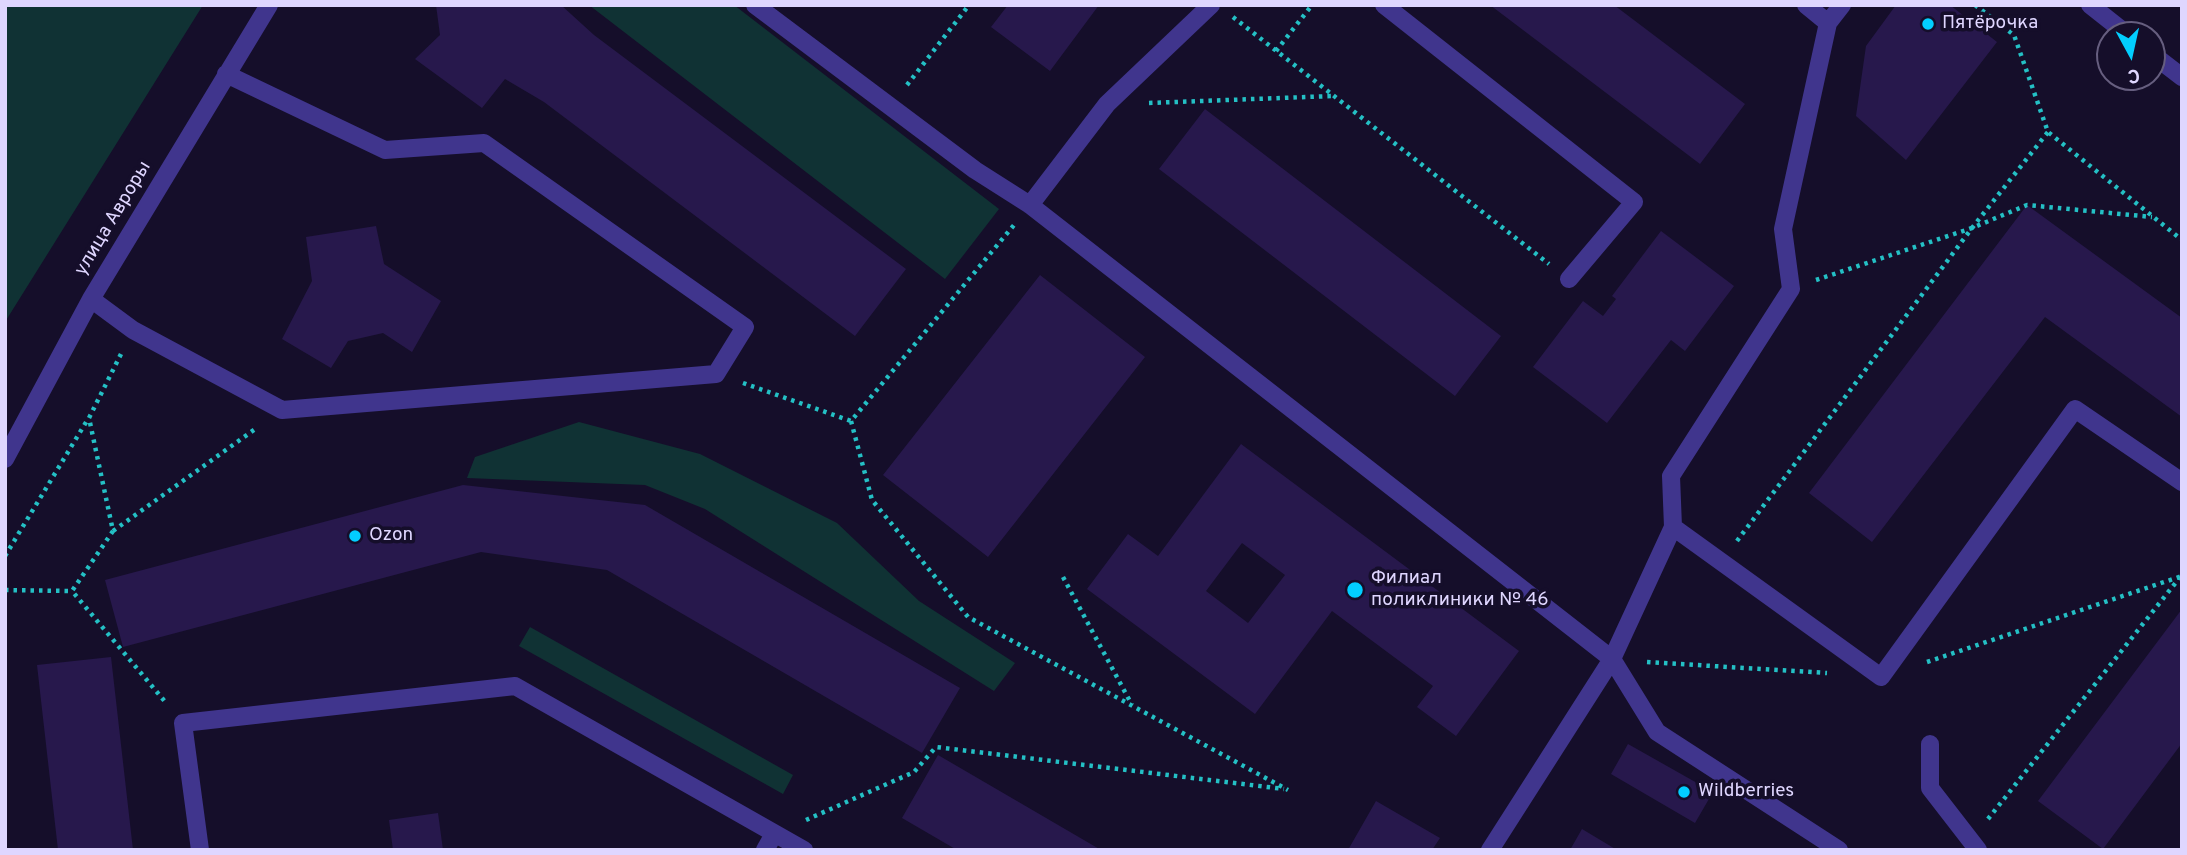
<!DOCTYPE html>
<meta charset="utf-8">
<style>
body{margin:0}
#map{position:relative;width:2187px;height:855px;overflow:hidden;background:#150e2a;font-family:Overpass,sans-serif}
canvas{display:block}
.frame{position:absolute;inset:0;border:7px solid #dfd6ff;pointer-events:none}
.north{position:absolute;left:2096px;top:21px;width:70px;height:70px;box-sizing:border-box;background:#150e2a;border:2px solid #665e7f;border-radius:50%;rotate:172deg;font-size:19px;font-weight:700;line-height:28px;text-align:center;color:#dfd6ff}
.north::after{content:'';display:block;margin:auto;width:24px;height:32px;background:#02ceff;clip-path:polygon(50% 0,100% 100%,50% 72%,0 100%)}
</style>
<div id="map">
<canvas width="2187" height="855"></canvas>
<div class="frame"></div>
<div class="north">С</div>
</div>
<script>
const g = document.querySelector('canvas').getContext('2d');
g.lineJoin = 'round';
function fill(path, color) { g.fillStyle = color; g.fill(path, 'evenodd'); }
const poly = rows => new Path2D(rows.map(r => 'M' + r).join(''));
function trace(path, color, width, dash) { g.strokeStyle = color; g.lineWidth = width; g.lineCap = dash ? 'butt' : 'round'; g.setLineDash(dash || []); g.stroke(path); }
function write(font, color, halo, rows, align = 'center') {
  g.font = font + ' Overpass,sans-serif'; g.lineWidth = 7; g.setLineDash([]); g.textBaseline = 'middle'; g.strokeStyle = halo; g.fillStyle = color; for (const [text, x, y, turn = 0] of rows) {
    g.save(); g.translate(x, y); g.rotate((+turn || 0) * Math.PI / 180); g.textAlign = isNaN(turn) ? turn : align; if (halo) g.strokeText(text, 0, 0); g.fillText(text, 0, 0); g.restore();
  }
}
fill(poly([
 [5,5,203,5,5,322],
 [589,5,734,5,999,209,945,279],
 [579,422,700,454,837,523,919,601,1015,663,994,691,705,509,645,485,467,478,475,457],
 [530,627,793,775,783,794,519,646]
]), '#103234');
fill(poly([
 [436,5,561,5,594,35,906,269,855,336,544,102,505,79,482,108,415,59,440,35],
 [1008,5,1099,5,1050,71,991,27],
 [1490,5,1614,5,1745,104,1700,164],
 [1896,5,1950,5,1997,42,1906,160,1856,116,1866,46],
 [1205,109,1501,336,1455,396,1159,169],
 [2027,205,2182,318,2182,417,2045,317,1872,542,1809,493],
 [376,226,384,264,441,301,412,352,383,333,348,341,331,368,282,339,312,281,306,237],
 [1661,231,1734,286,1685,351,1671,340,1607,423,1533,367,1583,301,1603,316,1616,299,1612,296],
 [1040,275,1145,357,988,557,883,475],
 [1241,444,1519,651,1456,736,1417,707,1433,686,1332,611,1255,714,1087,589,1128,534,1158,556],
 [1242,543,1285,575,1248,623,1206,591],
 [463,485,645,505,960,688,922,753,607,570,481,552,123,647,105,580],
 [2182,609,2182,743,2103,849,2038,801],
 [111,657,133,850,58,850,37,665],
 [1628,744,1713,792,1695,823,1611,774],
 [938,755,1101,850,957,850,902,818],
 [1376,801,1440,838,1432,850,1348,850],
 [438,813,443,850,393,850,389,820],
 [1582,829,1617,850,1570,850]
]), '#27184c');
trace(poly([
 [1975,5,2014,35,2048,132,2182,240],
 [1233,17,1549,264],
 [1276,51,1312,5],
 [907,85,969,5],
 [1149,103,1333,96],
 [1816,280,1972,228,2027,205,2152,217],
 [121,354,89,418,113,531,72,591,167,704],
 [743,383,851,421,1014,225],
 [851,421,872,500,968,617,1288,790],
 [113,531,258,427],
 [1737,541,1972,228,2048,132],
 [5,556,88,419],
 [1063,577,1132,705],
 [5,590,72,591],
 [1647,662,1827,673],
 [1927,662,2182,576],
 [1988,819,2181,576],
 [806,820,914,772,936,747,1284,789]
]), '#24c0c5', 4.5, [3.5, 5]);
trace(poly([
 [755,5,975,170,1030,205,1612,659,1657,732,1839,850],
 [1384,5,1634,202,1569,279],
 [1806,5,1828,23],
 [2090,5,2128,35],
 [2152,54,2182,77],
 [1030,205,1107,104,1211,5],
 [91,299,133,330,282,410,716,374,745,327,484,143,385,150,226,74],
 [5,459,91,299,269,5],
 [1673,527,1881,677,2075,409,2182,482],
 [1930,744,1930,788,1978,850],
 [200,850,183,723,515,686,804,850],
 [765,850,774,834],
 [1490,850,1612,659,1673,527,1671,476,1791,289,1783,229,1828,23,1842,5]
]), '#40358d', 18);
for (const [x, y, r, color] of [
 [1928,24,7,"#02ceff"],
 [355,536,7,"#02ceff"],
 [1355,590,9,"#02ceff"],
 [1684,792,7,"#02ceff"]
]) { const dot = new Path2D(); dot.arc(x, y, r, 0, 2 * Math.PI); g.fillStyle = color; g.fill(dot); trace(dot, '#150e2a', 2.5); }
write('19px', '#dfd6ff', '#150e2a', [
 ["Пятёрочка",1942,24],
 ["Ozon",369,536],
 ["Филиал",1371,579],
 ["поликлиники № 46",1371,601],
 ["Wildberries",1698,792]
], 'left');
write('19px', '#dfd6ff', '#150e2a', [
 ["улица Авроры",114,219,-59]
]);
</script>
